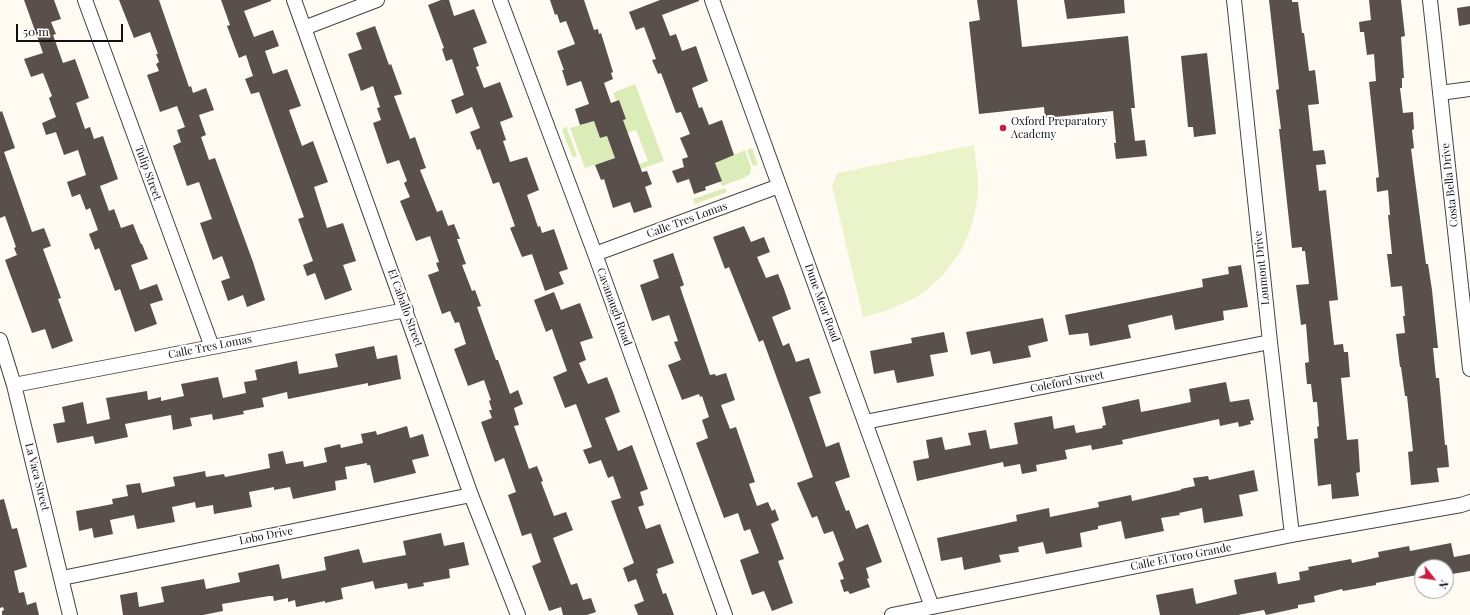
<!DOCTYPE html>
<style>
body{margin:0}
#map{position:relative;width:1470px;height:615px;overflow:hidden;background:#fffbf2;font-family:"Playfair Display",serif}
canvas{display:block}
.north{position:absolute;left:1414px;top:559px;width:40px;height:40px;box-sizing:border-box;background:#fff;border:1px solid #9f9f9f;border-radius:50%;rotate:120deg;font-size:11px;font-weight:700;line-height:16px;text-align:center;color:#101010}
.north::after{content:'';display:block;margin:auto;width:14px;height:18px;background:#c81f3f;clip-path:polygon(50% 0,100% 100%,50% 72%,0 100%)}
.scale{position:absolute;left:16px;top:24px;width:107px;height:18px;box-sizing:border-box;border:2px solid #101010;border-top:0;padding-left:5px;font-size:12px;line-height:14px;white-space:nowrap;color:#101010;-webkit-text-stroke:3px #fff;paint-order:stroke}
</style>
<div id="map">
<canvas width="1470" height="615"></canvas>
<div class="north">N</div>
<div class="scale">50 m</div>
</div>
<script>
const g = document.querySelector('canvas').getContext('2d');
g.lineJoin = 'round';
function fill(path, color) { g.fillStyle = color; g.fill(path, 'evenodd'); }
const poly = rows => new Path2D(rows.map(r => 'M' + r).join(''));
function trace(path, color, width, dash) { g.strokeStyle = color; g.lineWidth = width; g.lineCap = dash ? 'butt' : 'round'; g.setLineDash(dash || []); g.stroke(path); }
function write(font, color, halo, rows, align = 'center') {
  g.font = font + ' "Playfair Display",serif'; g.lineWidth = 4; g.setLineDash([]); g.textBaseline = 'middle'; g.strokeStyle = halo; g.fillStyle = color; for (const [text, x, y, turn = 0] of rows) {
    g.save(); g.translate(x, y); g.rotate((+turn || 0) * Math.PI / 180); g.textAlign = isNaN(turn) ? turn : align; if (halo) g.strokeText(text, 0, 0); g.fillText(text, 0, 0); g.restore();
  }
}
fill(poly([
 [635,84,664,161,620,176,617,172,648,161,636,130,609,139,615,158,585,168,570,128,594,121,600,138,620,131,617,122,626,119,619,100,616,101,613,93],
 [566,126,577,156,573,158,562,130],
 [752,148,758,165,753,166,747,150],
 [745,150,751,168,750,174,744,178,722,186,720,182,722,181,715,163],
 [725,188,727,192,695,204,693,199]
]), '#dbecb9');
fill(poly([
 [974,145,978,180,978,195,975,211,971,228,960,252,944,274,929,288,916,297,889,310,863,317,832,185,838,173]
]), '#ebf3cb');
fill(poly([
 [24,0,54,0,61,19,51,22,56,34,53,35,63,63,75,59,89,98,76,103,85,129,90,127,94,139,103,136,118,179,100,186,109,211,114,209,121,228,133,224,141,244,142,244,148,259,131,265,140,290,157,284,163,300,150,304,157,324,135,332,120,289,115,291,99,248,95,250,89,234,98,230,90,208,86,210,80,194,72,197,67,182,86,175,78,150,64,155,56,132,46,135,42,123,56,117,49,98,52,96,43,73,31,77,24,59,43,53],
 [119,0,159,0,189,87,191,86,193,93,206,88,214,110,199,115,206,135,201,137,209,160,215,158,253,262,265,300,247,307,243,295,228,301,221,281,230,278,222,256,213,260,200,223,212,219,199,182,187,186,173,146,181,142,177,130,185,127,177,106,160,112,147,75,159,71,156,64,159,62,156,54,158,54,150,32,134,38],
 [221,0,271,0,271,1,244,11,254,37,273,30,279,46,265,51,273,74,287,69,295,90,301,106,289,110,302,146,313,141,328,182,314,187,327,228,343,223,356,261,343,265,352,290,325,300,315,273,307,276,303,265,313,261,298,219,304,217,259,92,251,94,245,79,253,76,246,55,239,58,227,26,230,25],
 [441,0,449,0,454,16,474,9,487,43,473,48,479,66,476,67,484,88,500,82,513,117,500,122,506,140,503,141,510,162,527,157,539,190,527,195,538,227,540,226,542,233,554,229,568,269,559,272,564,284,545,291,532,254,522,257,510,228,515,226,499,182,493,184,480,149,477,150,470,132,480,128,472,107,456,114,451,100,464,95,452,59,446,61,442,49,444,48,428,5],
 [550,0,584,0,594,30,598,29,599,34,601,33,613,72,611,73,613,79,604,83,611,103,619,100,626,119,623,120,642,172,647,171,652,184,645,187,652,207,634,213,630,202,613,208,604,179,601,180,595,165,615,158,607,136,600,138,594,121,580,125,575,109,589,104,581,81,567,86,562,70,564,70,557,51,575,44,566,21,560,23,557,14,555,15],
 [660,0,699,0,699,1,662,15,670,36,676,34,682,51,696,46,708,81,692,88,699,108,702,107,709,125,722,120,734,155,715,163,722,181,705,187,706,190,694,194,689,179,677,183,672,171,684,167,682,159,688,157,680,138,690,134,681,112,676,113,661,73,658,74,652,60,656,59,644,27,636,30,629,12],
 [977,0,1017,0,1022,47,1128,36,1135,108,1131,108,1135,141,1145,140,1147,156,1116,159,1114,143,1116,143,1113,111,1045,118,1044,107,979,114,969,22,980,20],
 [1064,0,1124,0,1125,13,1067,19],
 [1269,0,1292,0,1292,2,1298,2,1302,33,1304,33,1309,71,1315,70,1319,104,1308,105,1313,151,1324,150,1326,164,1316,165,1319,191,1326,190,1338,300,1329,301,1334,345,1343,344,1344,352,1348,352,1350,377,1341,378,1347,440,1358,439,1360,472,1356,473,1359,496,1332,499,1331,484,1318,486,1314,439,1318,438,1317,427,1319,426,1317,402,1313,402,1311,384,1307,384,1305,363,1309,362,1306,324,1301,325,1296,285,1309,284,1305,251,1302,251,1302,247,1292,248,1279,129,1281,129,1276,90,1279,89],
 [1369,0,1401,0,1405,36,1401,37,1404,78,1402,78,1402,88,1400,88,1403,113,1413,112,1414,129,1412,130,1414,148,1411,149,1426,264,1428,264,1432,290,1438,348,1433,348,1436,378,1439,378,1445,445,1447,445,1449,467,1437,468,1439,482,1411,485,1408,452,1413,451,1407,396,1405,396,1401,367,1400,367,1396,334,1405,333,1403,316,1405,316,1402,286,1391,287,1387,254,1392,254,1388,215,1390,215,1388,190,1377,192,1376,178,1379,177,1369,82,1376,81,1374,54,1367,55,1364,32,1360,32,1359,22,1371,20],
 [1470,6,1470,24,1459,26,1457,8],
 [375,26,389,65,391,64,402,94,394,96,410,139,415,137,426,168,420,170,437,212,442,210,448,226,454,224,460,239,457,239,466,264,462,265,472,291,475,290,481,306,477,307,496,360,498,360,510,394,518,390,523,404,514,408,519,425,514,426,529,469,537,466,543,481,541,482,554,516,566,512,573,530,553,538,571,585,577,583,583,600,591,598,596,612,587,615,563,615,561,607,549,611,532,566,541,562,531,533,522,536,508,495,516,492,504,458,495,462,481,422,492,418,489,410,492,410,489,401,491,400,484,380,468,386,454,349,466,344,459,322,455,323,450,311,442,314,428,275,439,271,436,263,439,262,430,236,416,241,400,201,410,197,404,183,407,181,399,160,387,164,373,123,381,120,377,108,380,107,373,86,361,91,348,54,362,49,356,33],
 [1207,53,1216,134,1194,137,1193,127,1188,127,1181,56],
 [2,111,15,148,4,152,32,232,44,228,51,246,43,249,61,298,58,299,73,341,52,349,45,329,32,333,5,260,17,255,14,248,16,247,5,216,0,218,0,112],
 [744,226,751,242,764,237,770,252,757,257,766,278,778,274,784,289,791,309,772,317,783,346,789,343,796,362,809,358,821,393,809,397,826,447,839,442,850,477,835,482,846,511,849,510,856,529,868,524,882,562,866,568,869,578,867,579,870,587,850,594,848,591,844,592,840,580,844,579,838,563,844,560,833,531,824,534,817,516,812,518,797,483,813,477,763,340,759,342,729,267,725,269,713,237],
 [673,253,684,285,680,287,710,375,715,374,716,376,726,373,735,400,721,405,730,429,736,427,740,439,755,482,749,484,757,506,768,502,772,511,775,509,779,520,771,524,784,559,778,561,793,603,772,611,764,591,752,595,740,560,759,553,750,529,744,531,738,513,724,518,696,443,708,438,702,420,709,417,702,396,700,397,699,394,682,400,668,365,681,360,674,342,678,341,669,315,652,321,640,285,659,278,653,260],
 [1241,265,1248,307,1223,311,1224,320,1175,330,1172,315,1128,325,1131,338,1090,346,1088,333,1069,335,1065,315,1203,287,1202,279,1229,274,1228,267],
 [554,292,561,310,580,303,593,338,580,342,586,360,579,363,588,384,607,377,614,395,620,412,605,418,618,451,632,445,648,489,640,492,644,505,638,507,646,529,660,524,674,563,657,569,658,573,656,574,663,594,666,593,674,615,638,615,634,605,644,601,636,579,628,582,623,568,634,563,611,501,621,498,613,476,608,478,601,460,589,464,583,450,592,447,576,404,565,408,553,377,567,371,552,329,546,332,534,300],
 [1043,318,1048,341,1028,346,1031,357,993,364,990,351,971,355,966,332],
 [944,332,948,352,930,355,934,376,897,383,894,370,874,374,870,351,912,343,911,338],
 [374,346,377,359,397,355,401,379,368,386,368,383,288,399,287,392,262,398,264,407,243,411,244,414,213,420,212,414,190,418,192,426,173,430,171,415,125,424,128,437,95,444,93,436,57,443,53,424,65,422,62,407,83,402,87,424,110,419,106,398,147,391,148,400,161,397,161,401,184,396,181,384,218,377,223,398,246,393,244,382,257,380,255,370,297,361,299,374,338,367,335,354],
 [1226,382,1230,402,1249,399,1254,420,1250,421,1251,424,1239,427,1238,422,1220,426,1219,419,1122,440,1123,444,1092,450,1091,445,1065,450,1067,459,1036,465,1037,471,1022,474,1020,464,1004,467,1003,462,917,481,913,461,929,458,926,440,942,437,945,450,971,445,968,433,986,430,990,449,1018,444,1014,423,1052,416,1054,429,1074,425,1076,433,1103,428,1102,426,1106,425,1102,407,1139,399,1141,412,1162,408,1191,402,1189,389],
 [407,426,410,438,423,434,429,456,412,460,416,473,374,483,370,465,367,465,367,463,345,467,347,479,335,481,336,490,293,499,290,487,274,490,274,487,249,492,252,507,214,514,213,505,196,508,195,502,172,507,175,522,137,529,134,515,110,520,113,534,94,538,92,528,79,531,76,511,113,504,112,499,128,496,126,485,140,483,142,493,175,486,173,477,185,475,205,471,206,477,224,474,225,477,270,468,268,454,283,451,286,464,303,461,304,467,327,462,324,448,340,444,341,448,363,443,361,434,376,431,377,435],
 [1254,470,1258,491,1239,495,1243,516,1204,523,1202,508,1179,513,1180,515,1161,518,1164,531,1125,539,1121,521,1098,526,1098,529,1080,533,1082,547,1046,554,1043,542,1018,547,1019,552,999,555,1001,562,964,570,962,557,941,561,937,538,1017,521,1016,515,1049,508,1050,517,1099,507,1098,502,1131,495,1132,501,1181,490,1181,489,1195,486,1193,478,1208,476,1209,480],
 [4,499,12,529,17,528,27,567,14,571,19,593,24,592,27,605,36,602,39,615,2,615,2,611,4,610,3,607,0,608,0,500],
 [441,533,444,546,464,542,469,565,449,569,450,578,423,583,424,586,408,589,407,583,375,589,373,581,341,588,343,599,325,603,325,601,296,607,295,600,288,602,288,598,274,601,273,596,269,596,222,604,223,611,203,615,123,615,120,595,137,592,139,607,164,602,161,587,204,579,206,589,240,582,238,573,279,564,282,579,326,570,324,557,359,549,363,563,406,555,403,541],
 [1451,543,1454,557,1470,554,1470,571,1446,575,1446,567,1422,567,1422,574,1376,583,1376,585,1343,591,1342,589,1314,596,1315,602,1298,605,1298,608,1266,615,1264,610,1238,615,1160,615,1156,595,1193,588,1196,604,1237,594,1234,580,1276,572,1278,584,1300,580,1299,572,1309,570,1308,567,1351,559,1352,563,1379,557,1378,552,1409,546,1410,551]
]), '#594f4b');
const minor = poly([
 [85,0,212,347],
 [294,0,471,495,518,615],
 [500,0,595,254,725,615],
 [712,0,932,607],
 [1234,0,1270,342,1292,535],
 [1430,0,1470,369],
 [304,28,377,0],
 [1440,93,1470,89],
 [595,254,779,186],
 [0,340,14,385,70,615],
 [14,385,406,310],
 [865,422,1270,342],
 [62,578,471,495],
 [892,615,1292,535,1461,505,1470,502]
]);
trace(minor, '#434343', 16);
trace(minor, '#fff', 14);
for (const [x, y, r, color] of [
 [1003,128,4,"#c81f3f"]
]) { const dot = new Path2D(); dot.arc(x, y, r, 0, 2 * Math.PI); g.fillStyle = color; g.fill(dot); trace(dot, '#fff', 1.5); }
write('11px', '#101010', '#fff', [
 ["Oxford Preparatory",1011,122],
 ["Academy",1011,135]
], 'left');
write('11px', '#101010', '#fff', [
 ["Tulip Street",148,173,70],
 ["Costa Bella Drive",1450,185,-96],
 ["Calle Tres Lomas",687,220,-20],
 ["Loumont Drive",1262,268,-96],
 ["Dune Mear Road",822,303,70],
 ["Cavanaugh Road",614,307,70],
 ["El Caballo Street",405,308,70],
 ["Calle Tres Lomas",210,347,-11],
 ["Coleford Street",1067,382,-11],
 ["La Vaca Street",37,477,76],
 ["Lobo Drive",266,536,-11],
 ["Calle El Toro Grande",1181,557,-11]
]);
</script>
